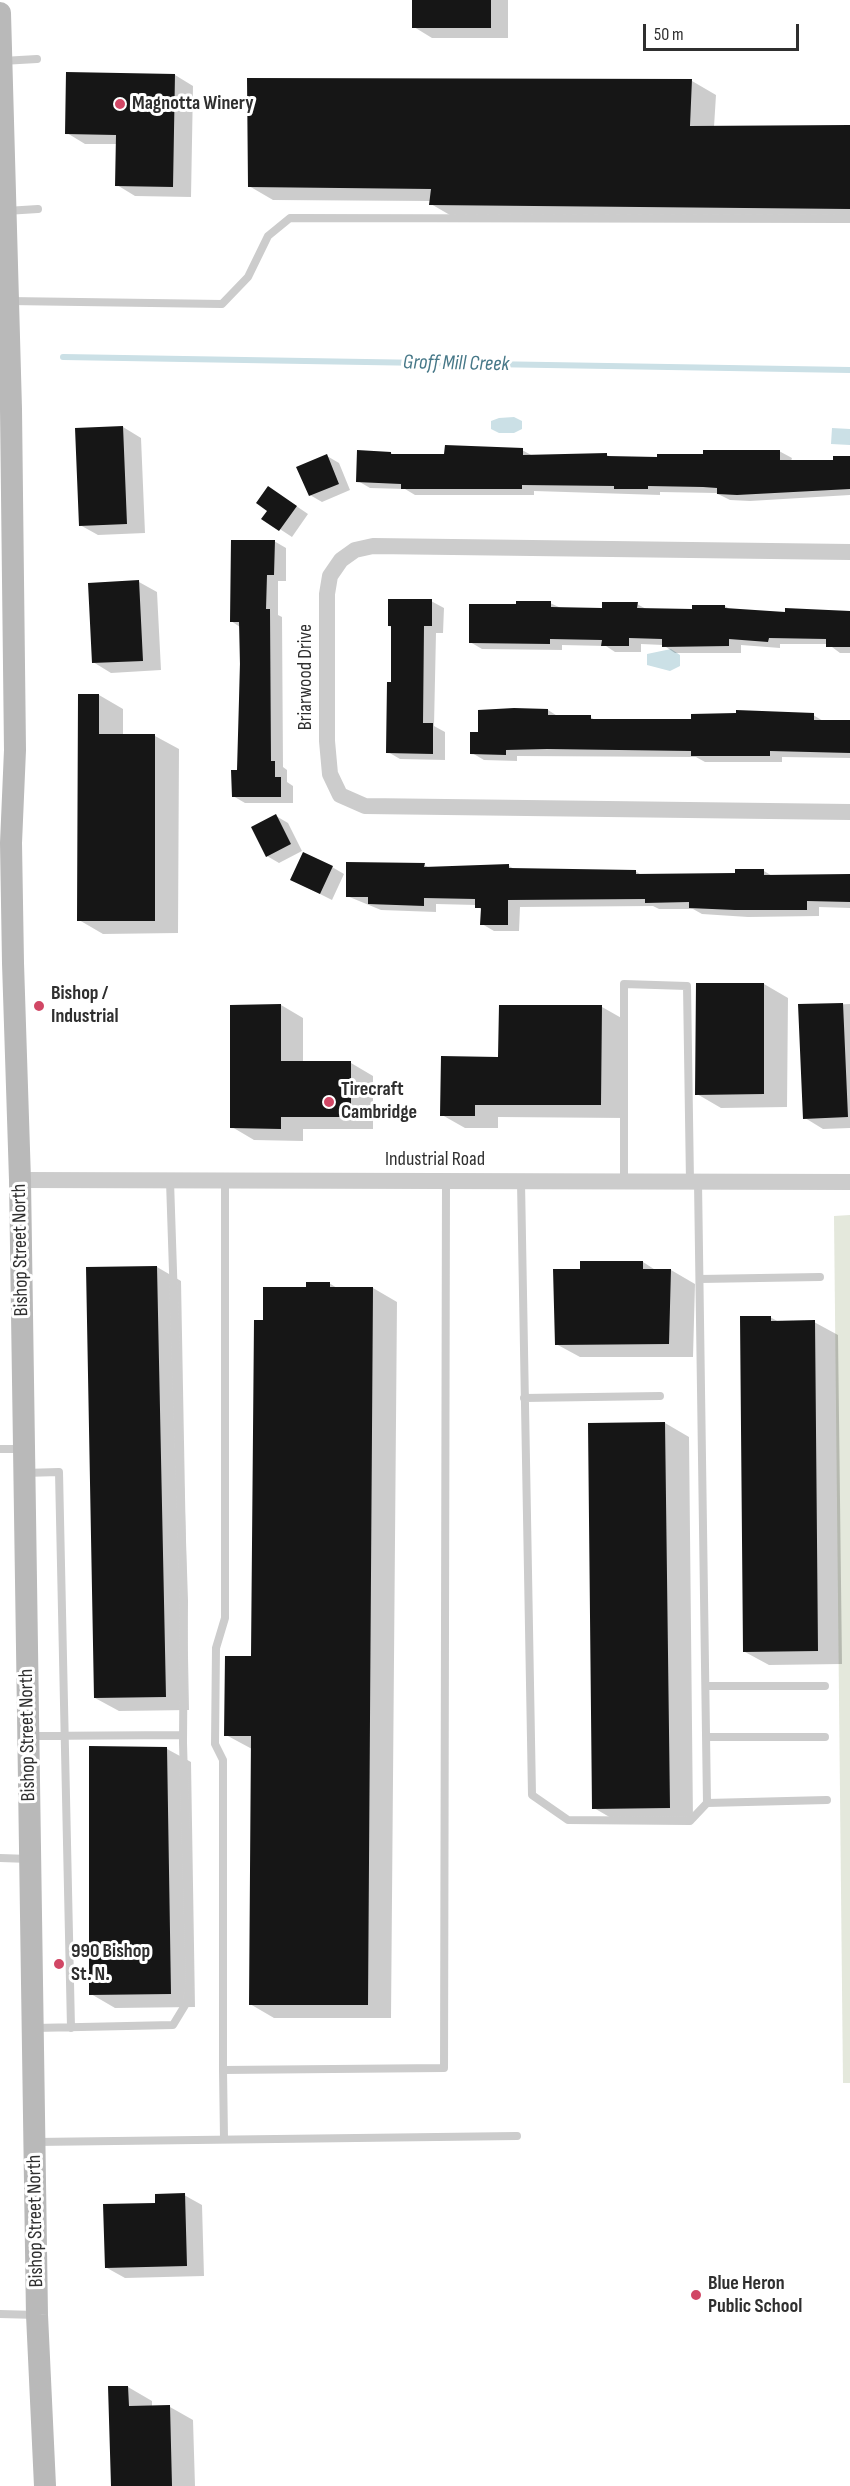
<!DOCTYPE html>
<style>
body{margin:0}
#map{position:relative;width:850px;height:2486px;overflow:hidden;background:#fff;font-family:"Sofia Sans Condensed",sans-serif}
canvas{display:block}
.scale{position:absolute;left:643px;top:24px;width:156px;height:27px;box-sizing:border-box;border:3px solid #2f2f2f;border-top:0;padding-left:8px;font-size:18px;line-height:21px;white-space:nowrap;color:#2f2f2f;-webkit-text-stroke:4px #fff;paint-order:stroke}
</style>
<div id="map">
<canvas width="850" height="2486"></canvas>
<div class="scale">50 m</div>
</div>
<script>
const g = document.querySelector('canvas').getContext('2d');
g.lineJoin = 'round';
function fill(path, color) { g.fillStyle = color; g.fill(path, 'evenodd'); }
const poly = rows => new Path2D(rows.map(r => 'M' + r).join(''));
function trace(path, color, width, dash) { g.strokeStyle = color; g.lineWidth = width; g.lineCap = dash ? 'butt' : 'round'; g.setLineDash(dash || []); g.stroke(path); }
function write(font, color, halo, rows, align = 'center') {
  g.font = font + ' "Sofia Sans Condensed",sans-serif'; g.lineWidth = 6; g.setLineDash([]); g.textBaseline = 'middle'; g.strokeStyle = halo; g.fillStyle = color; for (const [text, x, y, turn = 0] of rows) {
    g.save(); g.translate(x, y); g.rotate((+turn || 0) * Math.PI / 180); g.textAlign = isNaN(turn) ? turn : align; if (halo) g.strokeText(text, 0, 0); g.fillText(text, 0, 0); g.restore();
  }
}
fill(poly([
 [850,1215,850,2083,843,2083,834,1216]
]), '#e4e8dc');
fill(poly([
 [514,417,522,421,522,429,514,433,499,433,491,429,491,421,499,418],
 [832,428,850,429,850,445,831,444],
 [671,649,680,655,680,666,670,671,647,665,647,654]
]), '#cbe0e6');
fill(poly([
 [414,0,508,0,508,38,432,38,414,27],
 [68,74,175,75,193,86,191,197,135,196,117,185,117,144,85,144,67,133],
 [692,81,716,95,714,127,850,126,850,222,455,218,431,204,431,201,273,200,249,186],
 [123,427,141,438,145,533,98,535,80,525],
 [522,450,533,456,607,455,612,458,659,458,779,451,792,458,791,461,834,461,850,458,850,495,750,501,730,500,716,493,660,492,660,495,534,491,534,495,415,495,405,489,370,488,358,481,391,453,395,456,446,456],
 [327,456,339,463,350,490,322,502,310,495],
 [280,495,308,514,292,537,263,518],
 [274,541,286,548,286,581,278,581,278,615,282,617,283,767,287,770,287,782,293,786,293,803,245,803,233,796,239,771,240,627,231,621],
 [139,582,157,592,161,670,111,673,93,662],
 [431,601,444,608,443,633,436,633,434,726,445,732,445,760,400,759,388,752,392,683,393,627,389,626],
 [550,603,561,608,604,610,637,604,648,610,693,611,725,606,731,610,786,613,850,613,850,653,840,653,828,644,780,644,780,648,741,645,741,653,675,653,663,645,641,644,641,652,615,652,606,646,562,645,562,650,482,649,470,642,470,605],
 [80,695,99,695,123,709,123,736,155,736,179,749,178,933,103,934,79,920],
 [548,710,559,717,590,717,597,721,648,722,813,715,825,722,850,722,850,758,782,757,782,762,705,762,696,757,517,756,517,761,484,760,472,753,479,734],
 [276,816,288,823,302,851,279,863,267,856],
 [424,865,430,868,509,866,516,870,635,871,643,876,736,874,764,871,774,877,850,875,850,908,819,907,819,916,748,917,702,914,693,909,659,909,653,906,520,907,519,931,494,931,482,924,482,910,476,905,436,904,436,912,381,910,347,896],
 [332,867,344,874,332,900,292,880],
 [764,984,788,998,787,1107,721,1108,697,1094],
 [850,1004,850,1128,823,1129,805,1118,800,1006],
 [281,1005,303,1018,303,1063,351,1063,373,1076,373,1129,303,1129,303,1141,254,1140,232,1127,231,1007],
 [602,1007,625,1020,624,1118,498,1117,498,1128,465,1128,442,1115,500,1058],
 [643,1262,657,1271,671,1270,695,1284,693,1357,580,1357,556,1344,581,1270],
 [157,1267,181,1281,189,1710,119,1711,95,1698],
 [329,1283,337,1288,373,1288,397,1302,391,2018,274,2018,250,2004,252,1749,226,1735,253,1657,265,1321,308,1288],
 [770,1317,779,1322,814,1322,838,1335,842,1664,769,1665,745,1652],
 [665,1423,689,1437,693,1821,618,1822,594,1808],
 [167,1749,191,1762,195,2007,115,2008,91,1994],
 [184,2195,202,2205,204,2276,125,2278,107,2268,157,2204],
 [128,2387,152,2401,152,2407,170,2407,193,2420,195,2486,112,2486]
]), '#0003');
trace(poly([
 [63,357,850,370]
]), '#cbe0e6', 6);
fill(poly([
 [412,0,491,0,491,28,412,28],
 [66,72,175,74,173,187,115,186,116,135,65,134],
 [247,78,692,79,690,126,850,125,850,209,429,205,431,189,248,187],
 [123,426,127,524,79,526,75,428],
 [445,445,523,448,523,455,607,453,607,456,657,457,657,454,703,454,703,450,780,450,780,460,833,460,833,456,850,456,850,489,737,495,717,494,717,488,703,487,648,486,648,489,614,489,614,486,522,485,522,489,401,489,401,484,356,482,357,450,391,452,391,454,444,454],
 [327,454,339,484,309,496,296,467],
 [268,486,297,506,279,531,261,519,267,511,256,503],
 [231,540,275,540,274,575,267,575,266,609,270,609,271,761,275,761,275,777,281,777,281,797,232,797,231,770,237,770,240,664,239,622,230,622],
 [139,580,143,661,92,663,88,583],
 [388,599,432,599,432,626,424,626,423,723,433,723,433,754,386,753,387,682,391,682,391,626,388,626],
 [516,601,551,601,551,607,602,608,602,602,638,602,637,608,692,609,692,605,725,605,725,608,785,612,785,608,850,611,850,647,826,647,826,639,769,638,768,642,729,639,729,646,662,647,662,639,629,638,629,646,601,646,602,640,550,639,550,644,469,643,469,604,516,604],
 [78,694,99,694,99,734,155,734,155,921,77,921],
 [514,708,548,709,548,715,591,715,591,719,691,719,691,714,736,713,736,710,814,713,814,720,850,720,850,753,770,751,770,756,691,756,691,751,547,749,506,750,506,755,470,754,470,732,478,732,478,710],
 [276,814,291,844,266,857,251,827],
 [303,852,333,866,320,894,290,880],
 [346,862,425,863,424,867,509,864,509,868,636,870,636,874,735,873,735,869,764,869,764,875,850,874,850,902,807,901,807,910,735,910,689,908,689,902,645,903,645,899,508,900,508,925,480,925,481,908,475,908,475,899,424,898,424,906,368,904,368,897,346,897],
 [696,983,764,983,764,1094,695,1095],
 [843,1003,848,1117,803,1119,798,1004],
 [281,1004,281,1061,351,1061,351,1117,281,1117,281,1129,230,1128,230,1005],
 [499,1005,602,1005,601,1105,475,1105,475,1116,440,1116,441,1056,498,1057],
 [580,1261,643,1261,643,1269,671,1269,669,1344,555,1345,553,1269,580,1269],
 [157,1266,166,1697,94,1698,86,1267],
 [306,1282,330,1282,330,1287,373,1287,368,2005,249,2005,251,1736,224,1736,225,1656,251,1656,254,1320,263,1320,263,1287,306,1287],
 [740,1316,771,1316,771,1321,815,1320,818,1651,743,1652],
 [665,1422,670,1808,592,1809,588,1423],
 [89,1746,167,1747,171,1994,89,1995],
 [185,2193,187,2266,105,2268,103,2204,155,2203,155,2194],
 [108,2386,128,2386,129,2406,170,2405,172,2486,111,2486]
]), '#161616');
trace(poly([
 [2,61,37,59],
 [6,211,38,209],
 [9,301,222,304,248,277,268,236,290,218,850,219],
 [225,1181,225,1618,216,1648,215,1744,223,1760,223,2070,444,2068,446,1181],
 [521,1182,532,1795,568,1820,690,1821,707,1803],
 [624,1182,624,984,687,986,690,1182],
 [698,1182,707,1803,827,1800],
 [700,1279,820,1277],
 [524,1398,660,1396],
 [0,1449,24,1449],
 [24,1473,59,1472,71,2028],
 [706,1686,825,1686],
 [29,1736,183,1735],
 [706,1737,825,1737],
 [0,1858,30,1859],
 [35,2028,173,2025,187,2002,190,1983,183,1743,184,1601,170,1181],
 [223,2070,224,2139],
 [35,2142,517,2136],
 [0,2314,37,2315]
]), '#ccc', 8);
trace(poly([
 [850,552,373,546,355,550,341,560,330,576,327,594,327,741,330,774,340,795,365,806,850,812],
 [20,1180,850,1182]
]), '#ccc', 16);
trace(poly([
 [0,13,11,409,15,750,11,843,13,963,20,1180,37,2315,45,2486]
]), '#b9b9b9', 22);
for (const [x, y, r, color] of [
 [120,104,6,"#d14765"],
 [39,1006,6,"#d14765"],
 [329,1102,6,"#d14765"],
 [59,1964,6,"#d14765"],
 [696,2295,6,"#d14765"]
]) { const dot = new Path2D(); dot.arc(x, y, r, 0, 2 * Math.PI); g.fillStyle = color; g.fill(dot); trace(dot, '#fff', 2); }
write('bold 20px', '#2f2f2f', '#fff', [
 ["Magnotta Winery",132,104],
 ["Bishop /",51,994],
 ["Industrial",51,1017],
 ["Tirecraft",341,1090],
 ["Cambridge",341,1113],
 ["990 Bishop",71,1952],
 ["St. N.",71,1975],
 ["Blue Heron",708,2284],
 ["Public School",708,2307]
], 'left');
write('20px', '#2f2f2f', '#fff', [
 ["Briarwood Drive",306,677,-90],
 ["Industrial Road",435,1160],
 ["Bishop Street North",21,1250,-91],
 ["Bishop Street North",28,1735,-91],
 ["Bishop Street North",36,2221,-91]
]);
write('italic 21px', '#477888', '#fff', [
 ["Groff Mill Creek",456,364,1]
]);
</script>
